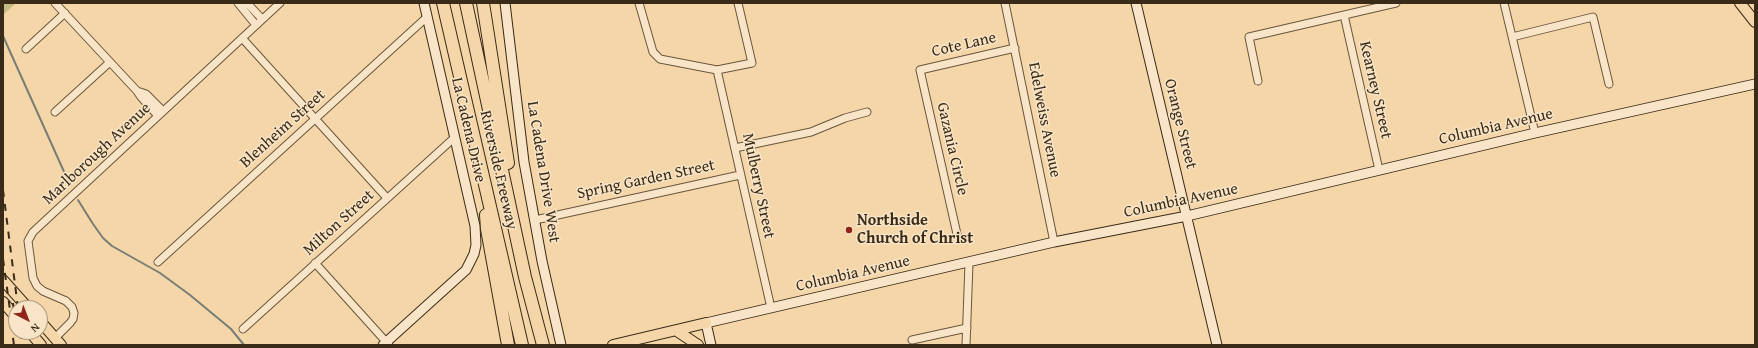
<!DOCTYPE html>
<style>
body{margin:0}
#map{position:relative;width:1758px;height:348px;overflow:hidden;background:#f5d6a8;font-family:"Gentium Book Plus",serif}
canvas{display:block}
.frame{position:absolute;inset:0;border:4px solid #3a2b19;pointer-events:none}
.north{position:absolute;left:8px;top:300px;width:40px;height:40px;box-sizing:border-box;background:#f8e4c6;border:1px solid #ac9a81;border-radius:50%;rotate:138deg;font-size:11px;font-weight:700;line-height:16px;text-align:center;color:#3a2b19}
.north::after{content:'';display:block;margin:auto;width:14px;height:18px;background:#8f2418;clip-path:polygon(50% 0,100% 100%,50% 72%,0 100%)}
</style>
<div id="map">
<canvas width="1758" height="348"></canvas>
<div class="frame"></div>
<div class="north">N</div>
</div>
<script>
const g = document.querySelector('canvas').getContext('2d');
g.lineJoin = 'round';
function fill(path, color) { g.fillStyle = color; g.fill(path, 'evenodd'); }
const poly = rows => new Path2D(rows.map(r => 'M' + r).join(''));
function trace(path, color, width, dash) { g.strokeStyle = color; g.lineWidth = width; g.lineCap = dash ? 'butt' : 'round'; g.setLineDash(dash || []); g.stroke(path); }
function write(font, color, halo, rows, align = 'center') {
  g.font = font + ' "Gentium Book Plus",serif'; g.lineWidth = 3; g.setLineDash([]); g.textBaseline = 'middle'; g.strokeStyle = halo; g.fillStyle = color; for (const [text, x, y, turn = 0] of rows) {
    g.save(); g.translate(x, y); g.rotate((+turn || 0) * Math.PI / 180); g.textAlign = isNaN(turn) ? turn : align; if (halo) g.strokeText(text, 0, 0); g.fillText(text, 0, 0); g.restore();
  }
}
fill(poly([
 [3,3,16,3,3,15]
]), '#c4bc82');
trace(poly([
 [3,36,70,185],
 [78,200,93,224,103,238,112,246,160,273,190,295,231,329,244,345]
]), '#787e77', 2);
const street = poly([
 [55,3,137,91,141,97,158,116],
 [238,3,256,25],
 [247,3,262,19],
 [639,3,653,52,660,59,717,70,752,63,738,3],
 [1005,3,1054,242],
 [1504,3,1535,133],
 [1344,15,1379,170],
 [1512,37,1593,17,1609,84],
 [242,38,387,198],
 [26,49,65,13],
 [717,70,771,308],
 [1258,81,1249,37,1396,3],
 [137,91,146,94,163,111],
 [55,112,110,62],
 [735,148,811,132,845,118,867,112],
 [535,220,740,175],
 [957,234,920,70,1015,48],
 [158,262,427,17],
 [315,263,389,345],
 [243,329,454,138],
 [55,338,70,323,73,319,74,313,72,307,66,301,43,291,37,286,33,278,28,241,33,232,280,3],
 [912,340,967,328],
 [966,345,969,263]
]);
const secondary = poly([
 [505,3,524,162,542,261,561,345],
 [1136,3,1217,345],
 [383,345,466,270,474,254,476,245,475,226,424,3],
 [711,345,706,323,1054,242,1187,216,1535,133,1755,84]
]);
const primary = poly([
 [1740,3,1755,22],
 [3,280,28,308],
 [3,302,16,317],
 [40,321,61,345],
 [677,331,698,345],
 [30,332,41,345],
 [613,345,706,323]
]);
const highway = poly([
 [443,3,522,345],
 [466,3,525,277,543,345],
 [483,3,508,163],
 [486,215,487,229,508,345]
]);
trace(street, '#69563d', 9);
trace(secondary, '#3a2b19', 11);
trace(primary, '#3a2b19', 12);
trace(highway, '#3a2b19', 14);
trace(street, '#f8e4c6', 7);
trace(secondary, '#f8e4c6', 9);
trace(primary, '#f5d6a8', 10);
trace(highway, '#f5d6a8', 12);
trace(poly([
 [3,190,18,308],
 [3,259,10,310],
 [13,303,16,331],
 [11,324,14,345],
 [21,332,22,345]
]), '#3a2b19', 2, [7, 7]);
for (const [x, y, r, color] of [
 [849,230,4,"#8f2418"]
]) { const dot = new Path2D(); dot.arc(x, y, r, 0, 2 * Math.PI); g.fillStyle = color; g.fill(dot); trace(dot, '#f8e4c6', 1.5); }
write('16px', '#3a2b19', '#f8e4c6', [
 ["Cote Lane",964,45,-13],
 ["Kearney Street",1375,90,77],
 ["Edelweiss Avenue",1044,120,79],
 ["Orange Street",1180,124,76],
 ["Columbia Avenue",1496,127,-13],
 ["Blenheim Street",283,129,-42],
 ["La Cadena Drive",468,130,77],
 ["Gazania Circle",952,149,77],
 ["Marlborough Avenue",97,154,-43],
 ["Riverside Freeway",498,170,77],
 ["La Cadena Drive West",543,172,81],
 ["Spring Garden Street",646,180,-12],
 ["Mulberry Street",758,186,78],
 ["Columbia Avenue",1181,201,-12],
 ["Milton Street",339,223,-42],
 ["Columbia Avenue",853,274,-13]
]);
write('bold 16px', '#3a2b19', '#f8e4c6', [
 ["Northside",857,221],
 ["Church of Christ",857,239]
], 'left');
</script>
